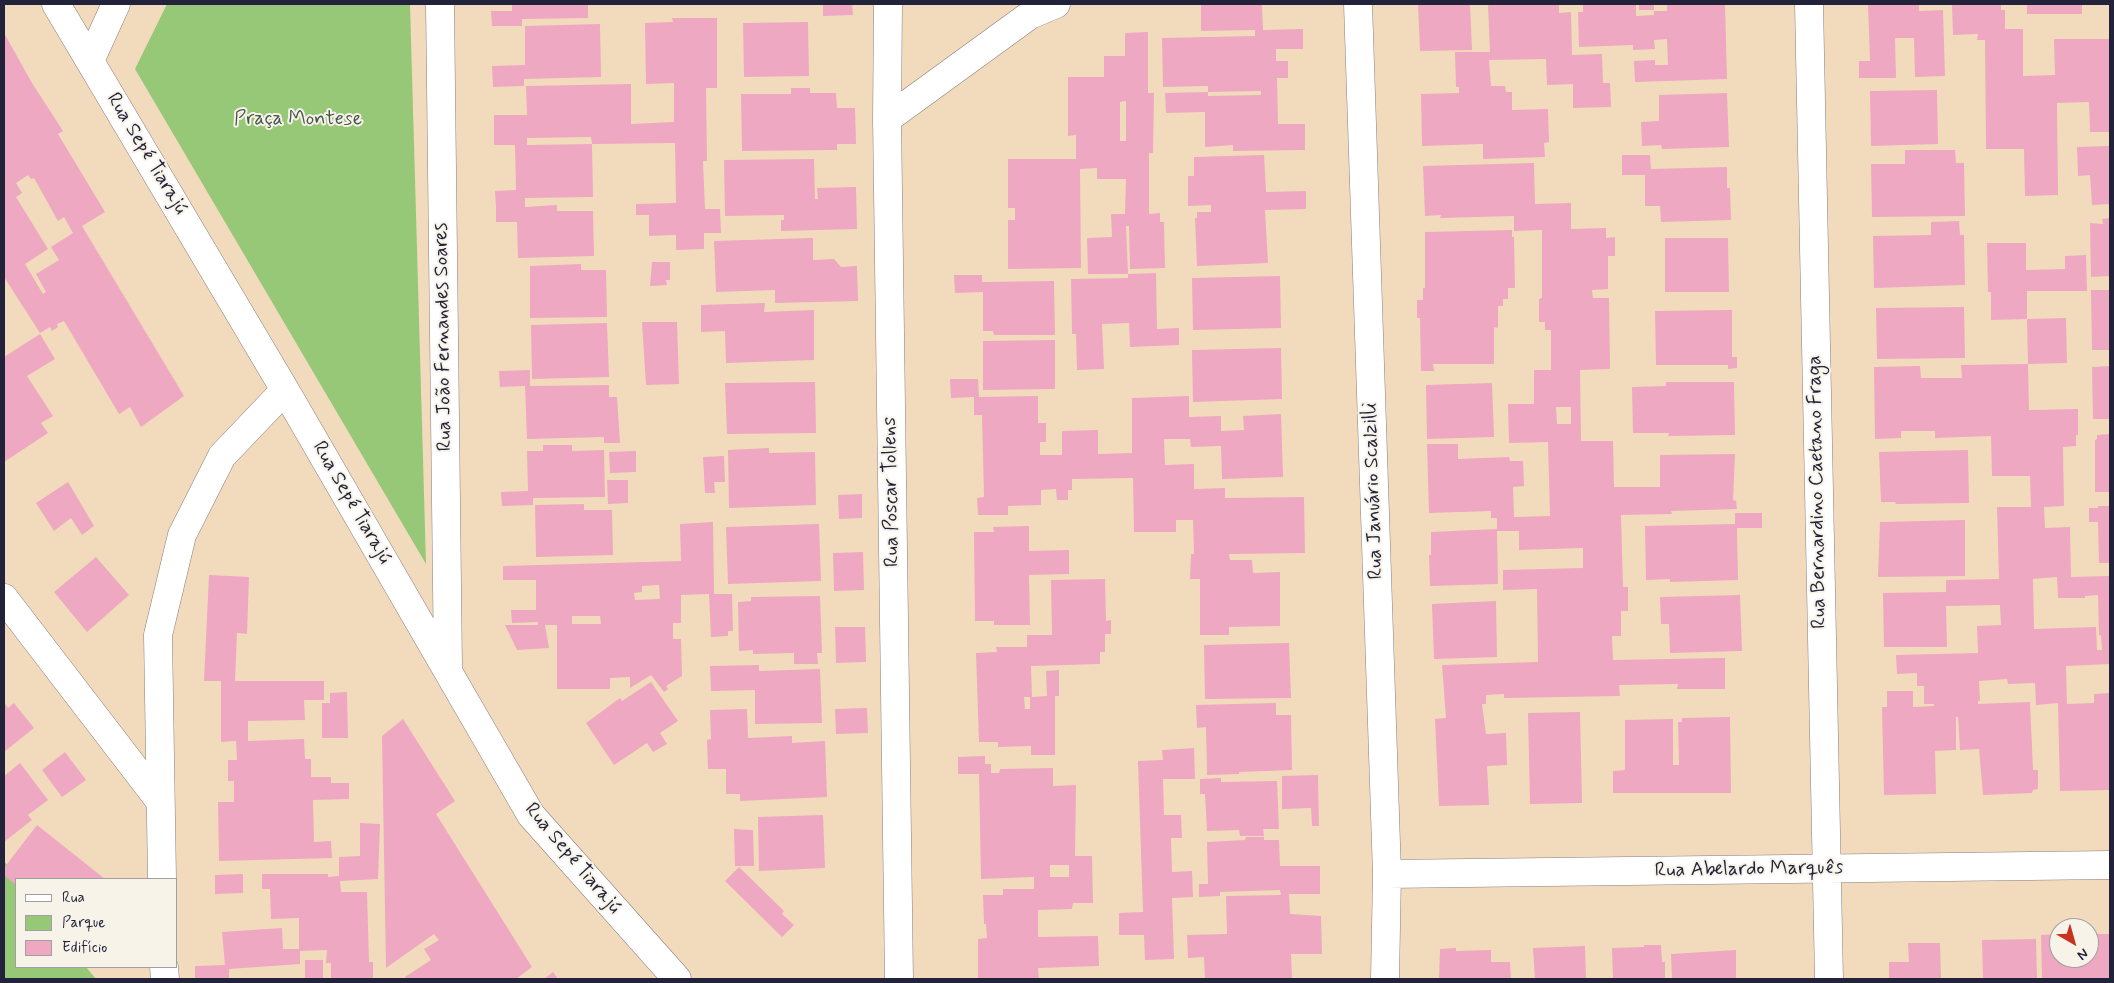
<!DOCTYPE html>
<meta charset="utf-8">
<style>
body{margin:0}
#map{position:relative;width:2114px;height:983px;overflow:hidden;background:#f2dbbd;font-family:Mynerve,sans-serif}
canvas{display:block}
.frame{position:absolute;inset:0;border:5px solid #22223b;pointer-events:none}
.legend{position:absolute;left:15px;top:878px;width:162px;height:90px;box-sizing:border-box;background:#f7f3e8;border:1px solid #a29fa3;margin:0;padding:6px 9px;list-style:none;font-size:15px;color:#22223b}
.legend li{display:flex;align-items:center;gap:10px;height:25px}
.legend b{width:25px;border:1px solid #a29fa3}
.north{position:absolute;left:2049px;top:918px;width:50px;height:50px;box-sizing:border-box;background:#f7f3e8;border:1px solid #a29fa3;border-radius:50%;rotate:142deg;font-size:14px;font-weight:700;line-height:20px;text-align:center;color:#22223b}
.north::after{content:'';display:block;margin:auto;width:18px;height:22px;background:#c8321e;clip-path:polygon(50% 0,100% 100%,50% 72%,0 100%)}
</style>
<div id="map">
<canvas width="2114" height="983"></canvas>
<div class="frame"></div>
<ul class="legend">
<li><b style="height:6px;background:#fff"></b>Rua</li>
<li><b style="height:14px;background:#96c878"></b>Parque</li>
<li><b style="height:14px;background:#eea8c1"></b>Edifício</li>
</ul>
<div class="north">N</div>
</div>
<script>
const g = document.querySelector('canvas').getContext('2d');
g.lineJoin = 'round';
function fill(path, color) { g.fillStyle = color; g.fill(path, 'evenodd'); }
const poly = rows => new Path2D(rows.map(r => 'M' + r).join(''));
function trace(path, color, width, dash) { g.strokeStyle = color; g.lineWidth = width; g.lineCap = dash ? 'butt' : 'round'; g.setLineDash(dash || []); g.stroke(path); }
function write(font, color, halo, rows, align = 'center') {
  g.font = font + ' Mynerve,sans-serif'; g.lineWidth = 4; g.setLineDash([]); g.textBaseline = 'middle'; g.strokeStyle = halo; g.fillStyle = color; for (const [text, x, y, turn = 0] of rows) {
    g.save(); g.translate(x, y); g.rotate((+turn || 0) * Math.PI / 180); g.textAlign = isNaN(turn) ? turn : align; if (halo) g.strokeText(text, 0, 0); g.fillText(text, 0, 0); g.restore();
  }
}
fill(poly([
 [167,4,410,4,426,564,135,69],
 [4,861,18,879,16,879,16,967,86,967,96,979,4,979]
]), '#96c878');
fill(poly([
 [512,4,588,4,588,18,522,19,522,26,492,26,491,11,512,11],
 [823,4,852,4,853,15,823,16],
 [1201,4,1262,4,1263,30,1303,29,1303,49,1276,49,1276,61,1288,61,1288,78,1277,78,1278,124,1305,124,1305,150,1233,151,1233,145,1205,147,1205,112,1166,113,1165,93,1208,92,1208,96,1261,95,1261,91,1208,92,1208,86,1163,87,1162,38,1255,36,1255,30,1201,31],
 [1418,4,1470,4,1472,50,1420,51],
 [1488,4,1559,4,1559,13,1571,12,1572,55,1602,54,1603,83,1610,83,1611,107,1573,108,1573,84,1547,85,1546,59,1489,60,1491,86,1505,86,1506,92,1512,92,1512,110,1548,109,1549,142,1544,143,1545,157,1483,159,1483,144,1422,146,1421,94,1459,93,1459,87,1456,87,1455,52,1490,52],
 [1583,4,1636,4,1636,16,1654,15,1654,11,1667,11,1667,4,1725,4,1727,79,1635,82,1634,61,1655,60,1655,65,1668,65,1667,39,1654,40,1655,49,1633,50,1633,45,1579,47,1578,12,1583,12],
 [1639,4,1654,4,1654,10,1639,10],
 [1868,4,1919,4,1919,11,1943,10,1945,76,1915,77,1914,38,1895,38,1896,78,1859,78,1859,61,1870,61],
 [1952,4,2001,4,2001,10,2005,10,2005,29,2023,29,2023,76,2055,75,2054,39,2110,39,2110,132,2090,132,2089,102,2057,103,2058,195,2025,196,2024,149,1986,149,1985,40,1977,40,1978,34,1953,35],
 [2027,4,2082,4,2082,14,2027,14],
 [672,18,717,18,717,88,706,88,707,161,703,161,705,209,720,209,721,233,704,233,704,249,676,250,676,235,649,236,649,215,636,215,636,204,676,203,675,143,592,144,591,137,527,138,527,145,592,144,593,197,525,198,525,207,557,205,557,211,593,211,594,256,518,258,517,222,496,222,496,207,495,191,516,190,515,145,494,145,494,115,527,115,526,86,631,84,631,124,674,122,674,83,646,84,645,23,673,22],
 [808,22,809,76,744,77,743,23],
 [600,24,601,77,524,79,524,86,493,87,492,66,525,65,525,26],
 [1148,32,1148,93,1154,93,1153,153,1149,153,1149,214,1160,213,1160,222,1164,222,1165,268,1130,269,1129,226,1126,226,1128,274,1088,274,1087,238,1112,237,1111,214,1125,214,1126,179,1097,179,1097,168,1080,169,1081,268,1008,269,1008,220,1015,220,1015,208,1008,208,1008,159,1076,159,1076,135,1068,136,1068,77,1104,77,1104,56,1125,56,1125,33],
 [1126,101,1126,141,1120,141,1120,102],
 [4,33,32,83,63,131,58,134,105,212,82,226,184,396,141,427,130,407,119,414,64,321,57,324,58,327,52,331,50,327,40,333,4,277],
 [28,175,31,179,34,178,58,221,64,217,73,233,51,247,59,260,36,274,46,292,43,294,25,264,48,249,16,197,22,193,16,183],
 [791,88,810,88,810,93,836,93,837,108,855,108,856,144,837,144,837,150,742,151,741,94,791,94],
 [1937,90,1938,144,1871,146,1870,91],
 [1727,93,1729,147,1662,149,1661,145,1642,146,1641,122,1659,121,1659,95],
 [2110,146,2110,204,2092,205,2090,175,2078,176,2077,147],
 [1905,150,1955,150,1956,163,1964,163,1965,216,1872,217,1871,164,1905,164],
 [1264,155,1266,192,1306,191,1306,209,1265,210,1268,263,1197,266,1195,218,1197,218,1197,212,1211,212,1211,205,1188,206,1188,176,1194,176,1194,157],
 [1622,155,1650,155,1651,169,1727,167,1727,188,1730,188,1731,220,1661,222,1660,206,1645,206,1645,175,1622,175],
 [814,159,815,199,818,199,817,188,856,187,857,229,781,231,781,220,784,220,784,215,725,216,724,160],
 [1534,163,1535,204,1571,203,1571,229,1606,228,1606,238,1615,237,1615,256,1608,256,1608,289,1592,290,1593,298,1609,298,1610,369,1580,370,1581,441,1613,441,1614,487,1660,487,1660,455,1735,454,1733,500,1736,501,1737,509,1671,511,1672,514,1621,515,1623,587,1628,587,1628,611,1621,611,1621,636,1612,636,1613,660,1725,658,1725,689,1677,689,1678,684,1619,685,1620,696,1504,698,1504,694,1486,695,1486,704,1482,704,1486,734,1506,733,1507,765,1487,766,1489,805,1439,806,1435,719,1446,718,1442,665,1538,662,1537,589,1503,590,1503,570,1583,568,1583,548,1519,550,1519,531,1497,531,1498,584,1430,586,1429,555,1431,555,1431,532,1497,529,1497,518,1491,518,1491,511,1429,513,1427,444,1458,444,1458,459,1509,457,1510,461,1523,461,1524,486,1513,487,1514,517,1550,516,1548,442,1509,443,1508,404,1534,404,1534,370,1551,370,1551,330,1545,330,1545,322,1539,322,1539,299,1542,298,1542,230,1514,231,1514,216,1440,218,1441,215,1425,216,1423,166],
 [1556,407,1571,407,1571,424,1557,424],
 [2110,218,2110,276,2091,277,2090,223,2103,224,2102,219],
 [1959,221,1960,235,1964,235,1965,285,1874,288,1873,236,1931,235,1931,222],
 [1512,230,1512,237,1514,237,1515,288,1508,288,1508,299,1503,299,1503,306,1498,306,1498,328,1494,327,1494,364,1433,364,1434,371,1421,371,1420,318,1417,318,1417,300,1423,300,1423,288,1425,288,1425,232],
 [813,238,813,260,834,259,841,267,857,266,858,301,775,303,775,290,716,292,714,241],
 [1665,238,1728,238,1729,292,1665,292],
 [1987,243,2026,243,2026,270,2065,269,2065,256,2086,255,2087,291,2027,291,2027,319,1991,320,1991,292,1988,292],
 [652,262,670,262,670,280,666,280,667,285,650,286],
 [581,264,581,270,606,270,607,317,530,318,530,266],
 [1156,273,1157,329,1179,328,1179,345,1130,347,1129,323,1102,324,1104,369,1077,370,1076,334,1072,334,1071,279,1128,278,1128,274],
 [954,275,982,275,982,282,1054,281,1055,335,994,335,993,331,983,331,983,292,955,293],
 [1280,276,1281,328,1193,330,1192,278],
 [2091,290,2110,290,2110,350,2092,350],
 [765,303,764,312,814,310,814,360,726,363,725,331,701,332,701,305],
 [1964,307,1965,358,1877,359,1876,308],
 [1732,310,1732,357,1737,357,1737,368,1728,369,1728,365,1656,365,1655,311],
 [2066,318,2067,363,2028,364,2027,319],
 [642,322,677,322,679,384,646,385],
 [607,323,609,377,532,379,531,325],
 [40,334,55,359,27,376,53,416,41,423,48,433,4,462,4,357],
 [1055,340,1055,389,983,390,983,341],
 [1281,348,1282,399,1193,402,1192,350],
 [2028,364,2029,410,2078,409,2078,435,2076,435,2076,446,2063,447,2064,506,2044,507,2045,528,2070,527,2071,577,2110,576,2110,664,2066,666,2067,704,2094,703,2094,694,2110,693,2110,790,2060,791,2058,703,2036,705,2035,683,2008,684,2007,679,1979,681,1980,701,1978,701,1978,704,2030,702,2033,770,2038,770,2038,789,2033,790,2032,793,1983,795,1979,749,1960,750,1958,717,1956,717,1956,750,1935,751,1936,794,1884,795,1882,707,1887,707,1887,691,1913,691,1913,707,1934,706,1934,704,1924,704,1924,686,1917,686,1917,673,1897,674,1896,655,1978,653,1977,626,2001,625,2000,605,1946,606,1947,647,1884,647,1883,593,1946,592,1946,580,1999,579,1997,507,2031,507,2030,476,1992,476,1991,436,1935,438,1935,431,1901,431,1901,438,1875,439,1874,367,1920,366,1921,378,1962,378,1961,365],
 [2057,577,2058,598,2085,598,2085,596,2098,595,2099,635,2101,635,2102,650,2097,650,2096,627,2034,629,2033,579],
 [2110,366,2110,419,2093,419,2092,367],
 [530,370,530,386,609,385,609,397,617,397,620,443,604,443,604,437,527,439,525,386,500,387,499,371],
 [950,379,978,379,979,397,1038,396,1038,423,1046,423,1046,442,1040,442,1040,455,1062,455,1062,431,1098,430,1098,454,1132,453,1132,398,1189,396,1189,417,1221,416,1221,431,1244,430,1243,416,1281,414,1283,477,1222,479,1221,446,1191,447,1190,439,1164,439,1165,465,1194,464,1194,489,1225,488,1225,498,1304,497,1305,553,1229,554,1230,560,1252,560,1253,573,1280,572,1280,626,1229,627,1229,635,1200,635,1200,579,1190,579,1191,554,1194,554,1193,520,1176,520,1176,532,1134,532,1133,478,1072,479,1072,490,1068,490,1068,500,1057,500,1056,489,1041,490,1041,505,1008,506,1008,515,978,515,977,498,984,497,982,415,974,415,974,397,951,398],
 [815,382,816,433,727,434,725,383],
 [1666,382,1734,382,1735,435,1668,436,1669,433,1633,433,1632,387,1666,386],
 [1492,383,1494,437,1427,439,1426,385],
 [2110,434,2110,492,2095,492,2095,440,2097,439,2097,435],
 [543,445,572,445,572,451,604,450,605,497,533,498,533,505,502,506,501,492,528,491,527,451,543,451],
 [769,448,769,453,815,452,816,505,729,508,728,450],
 [1968,450,1969,503,1896,504,1895,502,1881,502,1879,452],
 [636,451,636,472,610,473,609,452],
 [724,456,725,482,714,482,715,493,705,493,703,457],
 [607,480,628,480,628,503,608,504],
 [68,482,94,526,82,535,71,518,54,531,36,503],
 [862,494,862,518,839,519,838,495],
 [584,504,584,510,612,510,613,555,536,557,535,505],
 [2098,506,2110,506,2110,563,2099,563,2098,522,2089,522,2089,508,2098,508],
 [1735,513,1762,513,1762,528,1737,528,1738,580,1670,582,1670,579,1646,580,1645,526,1735,524],
 [1965,520,1965,576,1878,577,1880,522],
 [713,522,714,594,732,594,733,631,728,631,728,636,711,637,709,594,681,595,681,623,673,623,673,639,681,639,682,676,666,686,668,689,664,692,651,675,630,688,630,677,610,678,610,689,557,689,557,625,545,625,549,648,517,650,505,625,538,625,538,622,512,623,511,610,536,610,536,580,503,580,503,566,681,561,680,524],
 [659,585,660,599,635,600,634,593,642,592,642,586],
 [572,616,600,616,601,624,572,624],
 [819,524,821,581,728,584,726,527],
 [1029,526,1029,551,1069,550,1069,574,1029,575,1030,625,994,625,994,621,975,621,974,532,994,532,993,527],
 [863,552,864,590,834,591,833,553],
 [96,557,129,595,87,632,54,592],
 [209,575,249,577,247,634,237,633,235,681,324,681,324,700,304,700,305,720,248,721,248,741,304,739,305,759,311,759,311,777,331,777,331,783,349,783,349,799,313,800,314,842,331,841,332,858,219,861,218,802,234,802,234,781,228,781,228,760,237,760,236,741,221,742,221,681,204,681],
 [1105,579,1106,621,1111,620,1111,634,1105,634,1105,652,1100,652,1100,664,1031,666,1032,697,1047,696,1046,671,1059,670,1059,696,1055,696,1055,755,1031,755,1031,746,998,747,998,742,979,742,976,653,997,652,996,647,1027,647,1027,635,1052,635,1051,580],
 [1024,697,1030,697,1030,709,1025,709],
 [1740,595,1742,651,1670,653,1669,624,1661,624,1660,597],
 [820,596,822,653,817,653,818,664,794,664,794,653,753,654,753,650,739,651,738,602,751,601,751,597],
 [1496,601,1497,657,1434,659,1432,604],
 [835,627,865,627,866,662,836,663],
 [1289,643,1291,698,1205,699,1204,645],
 [759,665,759,671,820,669,822,723,755,724,755,690,711,691,710,666],
 [651,682,678,721,660,733,667,744,653,752,647,743,614,765,586,723,620,698,622,701],
 [347,692,348,738,322,738,322,703,330,703,330,693],
 [4,702,8,708,14,703,34,728,4,752],
 [1276,703,1276,715,1291,715,1292,770,1239,772,1239,774,1207,775,1206,727,1197,728,1196,705],
 [867,708,868,733,836,734,835,709],
 [747,709,748,738,792,736,792,743,825,741,827,797,740,801,740,794,726,794,726,769,708,769,707,740,711,739,710,710],
 [1580,712,1582,803,1530,804,1528,713],
 [1730,717,1731,793,1613,793,1613,771,1625,770,1625,720,1673,719,1673,765,1679,765,1678,722,1682,722,1682,718],
 [403,719,455,801,436,814,532,967,516,979,406,979,405,977,431,960,424,949,439,940,434,934,386,968,382,736],
 [1194,748,1195,779,1163,779,1164,815,1181,815,1182,838,1171,838,1172,872,1192,871,1193,897,1172,898,1174,959,1145,960,1144,935,1119,935,1119,913,1143,912,1138,761,1163,760,1162,750],
 [65,752,86,780,62,797,42,770],
 [985,756,985,764,991,764,991,773,999,773,1000,769,1053,768,1053,786,1076,785,1075,856,1092,856,1093,903,1073,903,1072,909,1038,910,1038,937,1098,936,1099,966,1038,968,1039,979,978,979,978,939,987,938,986,924,984,924,983,895,1003,895,1003,889,1034,889,1034,877,981,879,979,774,958,774,958,757],
 [1050,865,1069,865,1069,877,1050,877],
 [20,763,48,800,28,815,32,820,4,842,4,776],
 [1318,775,1319,826,1312,826,1311,808,1282,809,1282,776],
 [1221,778,1221,782,1277,781,1279,829,1263,829,1264,836,1240,836,1239,830,1207,831,1205,794,1200,794,1200,779],
 [823,815,825,868,759,871,758,817],
 [360,823,380,824,378,879,340,881,341,892,367,892,369,962,373,962,373,979,331,979,331,963,326,963,327,950,300,951,300,964,229,969,229,979,195,979,195,966,225,965,222,932,282,928,283,949,299,949,299,918,271,919,270,889,262,889,262,874,328,874,328,877,339,876,339,857,360,856],
 [37,825,105,879,16,879,16,885,4,875,4,868],
 [734,829,753,830,754,866,735,866],
 [1246,837,1264,837,1264,840,1279,840,1280,866,1320,866,1320,894,1289,894,1290,914,1321,916,1322,954,1291,954,1292,979,1205,979,1204,957,1188,958,1187,935,1227,934,1226,896,1281,895,1280,890,1220,892,1220,896,1199,897,1199,884,1208,884,1207,842,1245,840],
 [739,867,784,911,782,914,794,925,782,937,725,881],
 [243,874,243,893,215,894,215,875],
 [2059,934,2059,958,2089,958,2089,934,2110,934,2110,979,2042,979,2041,935],
 [2036,939,2037,979,1983,979,1982,940],
 [1908,943,1940,943,1941,979,1889,979,1889,962,1909,962],
 [1644,945,1661,945,1662,962,1665,962,1665,979,1613,979,1612,948,1644,947],
 [1585,946,1586,979,1535,979,1533,948],
 [1456,948,1456,951,1491,950,1491,962,1510,962,1511,979,1439,979,1440,949],
 [1736,950,1736,979,1672,979,1671,954],
 [305,960,323,960,323,979,305,979],
 [553,972,558,979,544,979]
]), '#eea8c1');
const minor = poly([
 [56,4,285,390,531,815,677,979],
 [440,4,448,667],
 [888,4,887,119,899,979],
 [1358,4,1387,874,1385,979],
 [1809,4,1829,979],
 [90,61,116,4],
 [887,119,1030,15,1056,4],
 [4,598,159,800],
 [1387,874,2110,865],
 [162,879,158,635,182,535,222,456,285,390],
 [164,967,165,979]
]);
trace(minor, '#8a7e7c', 29);
trace(minor, '#fff', 28);
write('20px', '#45544d', '#f7f3e8', [
 ["Praça Montese",298,120]
]);
write('20px', '#22223b', '#f7f3e8', [
 ["Rua Sepé Tiarajú",146,154,59],
 ["Rua João Fernandes Soares",444,337,-91],
 ["Rua Januário Scalzilli",1374,491,-92],
 ["Rua Poscar Tollens",892,492,-91],
 ["Rua Bernardino Caetano Fraga",1818,492,-91],
 ["Rua Sepé Tiarajú",351,503,60],
 ["Rua Sepé Tiarajú",572,859,50],
 ["Rua Abelardo Marquês",1749,870,-1]
]);
</script>
